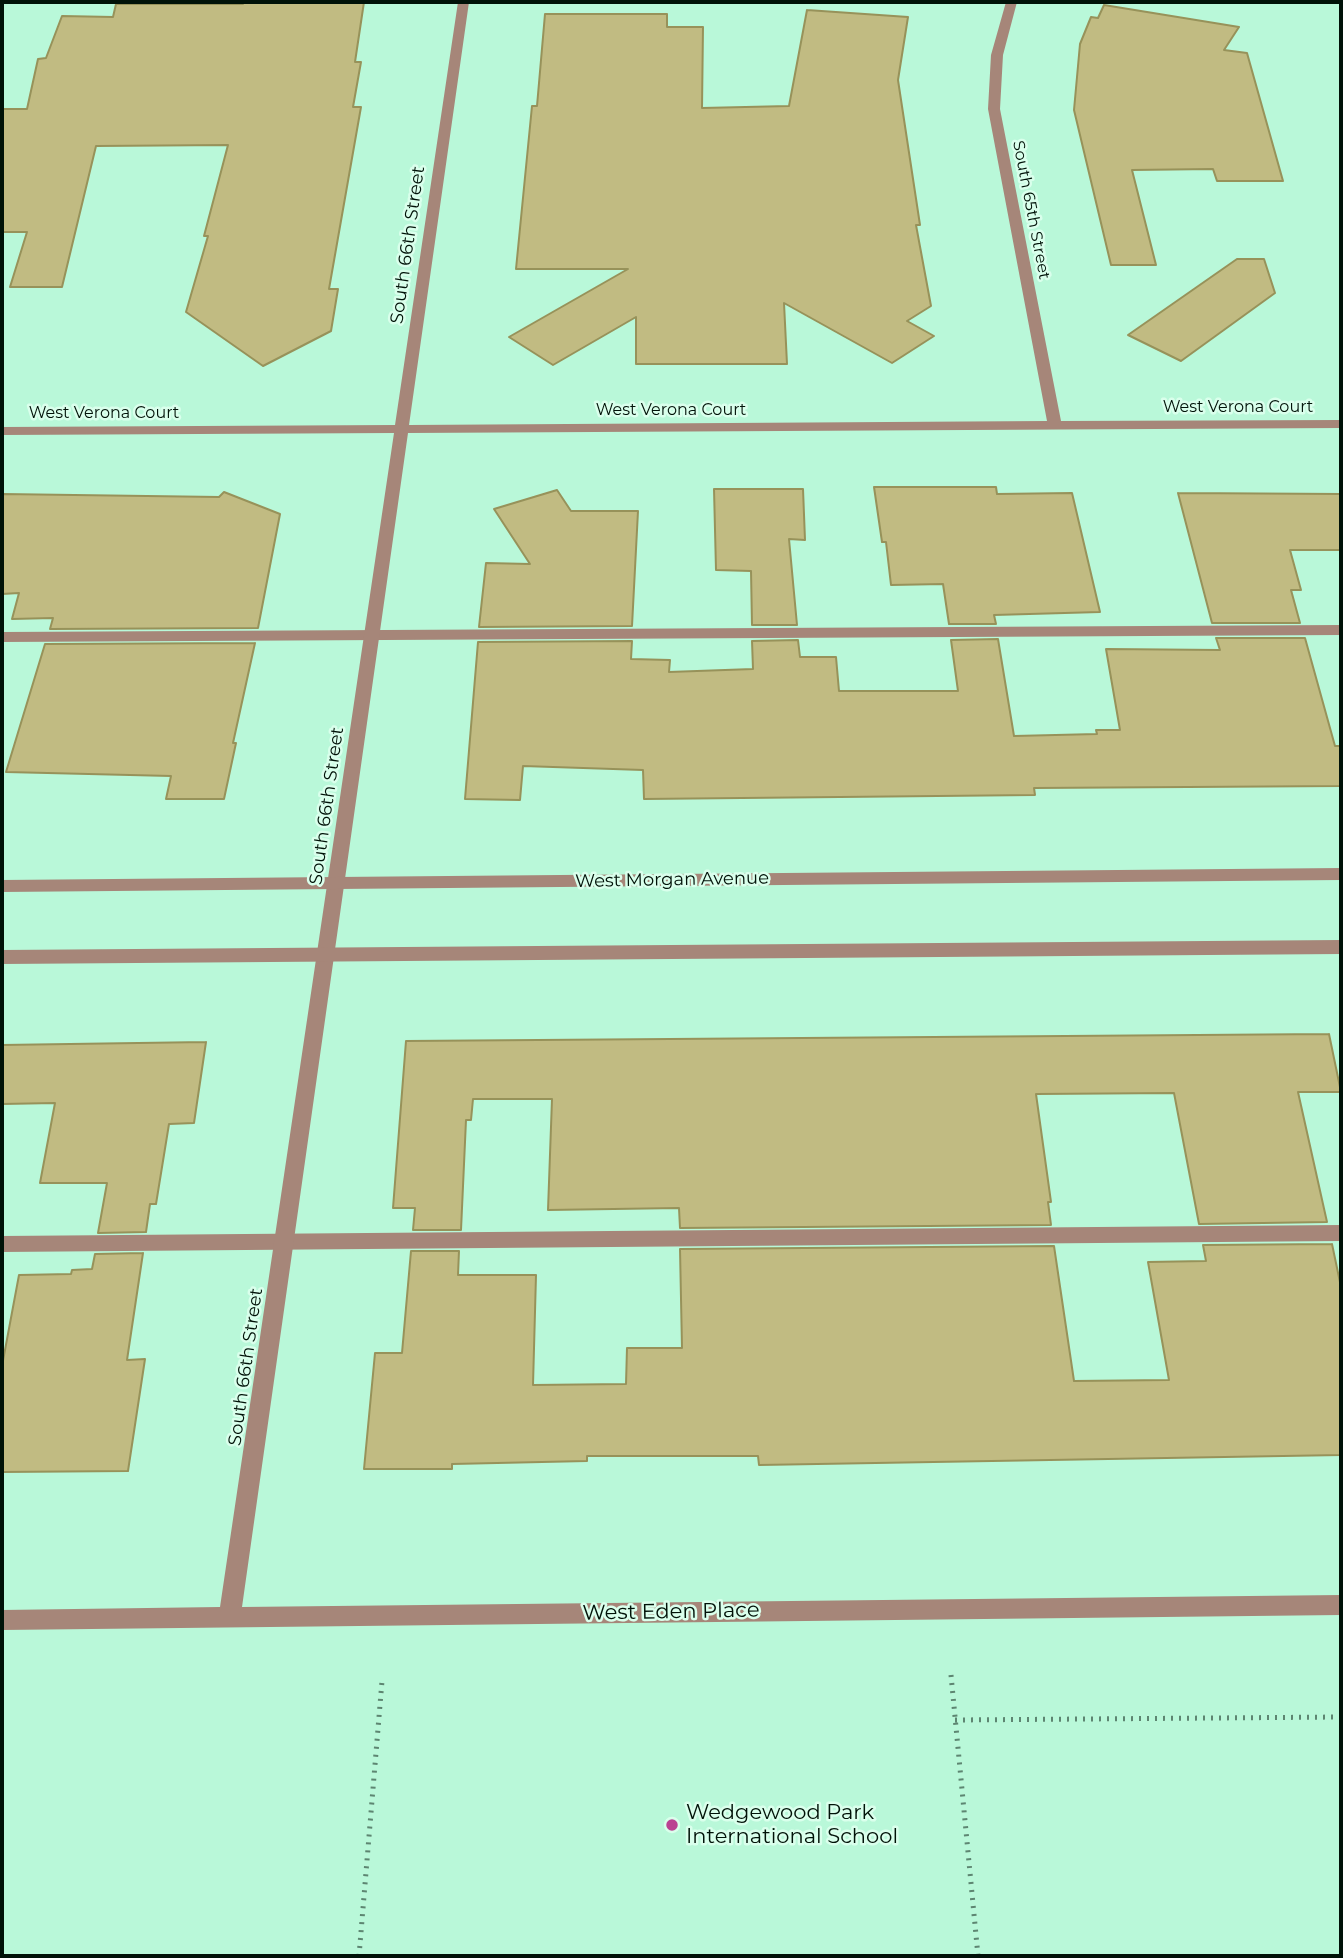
<!DOCTYPE html>
<style>
body{margin:0}
#map{position:relative;width:1343px;height:1958px;overflow:hidden;background:#b9f8d9;font-family:Montserrat,sans-serif}
canvas{display:block}
.frame{position:absolute;inset:0;border:4px solid #001208;pointer-events:none}
</style>
<div id="map">
<canvas width="1343" height="1958"></canvas>
<div class="frame"></div>
</div>
<script>
const g = document.querySelector('canvas').getContext('2d');
g.lineJoin = 'round';
function fill(path, color) { g.fillStyle = color; g.fill(path, 'evenodd'); }
const poly = rows => new Path2D(rows.map(r => 'M' + r).join(''));
function trace(path, color, width, dash) { g.strokeStyle = color; g.lineWidth = width; g.lineCap = dash ? 'butt' : 'round'; g.setLineDash(dash || []); g.stroke(path); }
function write(font, color, halo, rows, align = 'center') {
  g.font = font + ' Montserrat,sans-serif'; g.lineWidth = 5; g.setLineDash([]); g.textBaseline = 'middle'; g.strokeStyle = halo; g.fillStyle = color; for (const [text, x, y, turn = 0] of rows) {
    g.save(); g.translate(x, y); g.rotate((+turn || 0) * Math.PI / 180); g.textAlign = isNaN(turn) ? turn : align; if (halo) g.strokeText(text, 0, 0); g.fillText(text, 0, 0); g.restore();
  }
}
const building = poly([
 [243,2,364,2,355,62,361,62,353,107,361,107,329,289,338,289,331,331,263,366,186,312,208,236,204,236,228,145,96,146,62,287,10,287,27,232,2,232,2,109,27,109,38,59,46,58,62,16,113,17,116,4,243,4,243,2],
 [1104,5,1239,27,1224,50,1247,53,1283,181,1217,181,1213,169,1132,170,1156,265,1111,265,1074,110,1080,44,1091,17,1098,18,1104,5],
 [807,10,908,17,898,80,920,225,916,225,931,306,907,321,934,336,892,363,784,303,787,364,636,364,636,317,553,365,509,337,628,269,516,269,532,106,537,106,545,14,667,14,667,27,703,27,702,108,789,106,807,10],
 [1237,259,1264,259,1275,293,1181,361,1128,335,1237,259],
 [874,487,996,487,997,494,1072,493,1100,612,994,615,996,624,949,624,943,584,891,585,886,542,882,542,874,487],
 [714,489,803,489,805,540,789,539,797,625,752,625,751,571,716,570,714,489],
 [557,490,571,511,638,511,632,626,479,627,486,563,530,564,494,509,557,490],
 [224,492,280,514,258,628,50,629,53,618,12,619,19,593,2,594,2,494,219,497,224,492],
 [1178,493,1341,494,1341,550,1290,550,1301,590,1291,590,1300,623,1212,623,1178,493],
 [1216,638,1305,638,1335,746,1341,746,1341,786,1034,788,1035,795,644,799,643,770,523,766,520,800,465,799,478,642,632,641,631,659,670,660,669,672,753,669,752,641,798,640,800,657,836,657,839,691,958,691,951,640,998,639,1014,736,1097,734,1096,730,1120,730,1106,649,1220,650,1216,638],
 [255,643,233,743,236,743,224,799,166,799,171,776,6,772,45,644,255,643],
 [1329,1034,1341,1092,1298,1092,1327,1222,1199,1224,1174,1093,1036,1094,1051,1202,1048,1202,1051,1225,680,1228,679,1208,548,1210,552,1099,473,1099,471,1120,466,1120,461,1230,413,1230,415,1208,393,1208,406,1041,1329,1034],
 [206,1042,194,1123,169,1124,156,1204,150,1204,146,1232,98,1233,107,1183,40,1183,55,1103,2,1104,2,1045,206,1042],
 [1332,1244,1341,1287,1341,1455,759,1465,758,1456,587,1456,587,1461,452,1464,452,1469,364,1469,375,1353,402,1353,411,1251,459,1251,458,1275,536,1275,533,1385,626,1384,627,1348,682,1348,680,1249,1054,1246,1074,1381,1169,1380,1148,1262,1206,1261,1203,1245,1332,1244],
 [143,1253,127,1360,145,1359,128,1471,2,1472,2,1366,19,1275,71,1274,72,1270,92,1269,95,1254,143,1253]
]);
fill(building, '#c1bb82');
trace(building, '#97925a', 2);
trace(poly([
 [951,1675,978,1956],
 [955,1720,1341,1717],
 [359,1956,382,1681]
]), '#5d8571', 5, [2, 6]);
fill(poly([
 [1341,625,1341,635,2,642,2,632,1341,625],
 [1341,1225,1341,1241,2,1252,2,1236,1341,1225]
]), '#a68679');
fill(poly([
 [458,2,469,2,409,425,1047,421,988,109,991,55,1006,2,1017,2,1003,55,1000,109,1061,421,1341,420,1341,428,408,433,242,1607,1341,1595,1341,1615,2,1630,2,1610,220,1607,394,433,2,435,2,427,395,425,458,2]
]), '#a68679');
fill(poly([
 [1341,868,1341,880,2,892,2,880,1341,868],
 [1341,940,1341,954,2,964,2,950,1341,940]
]), '#a68679');
for (const [x, y, r, color] of [
 [672,1825,7,"#bb4192"]
]) { const dot = new Path2D(); dot.arc(x, y, r, 0, 2 * Math.PI); g.fillStyle = color; g.fill(dot); trace(dot, '#daffec', 2.5); }
write('16px', '#001208', '#daffec', [
 ["South 65th Street",1031,210,79],
 ["West Verona Court",1238,407],
 ["West Verona Court",671,410],
 ["West Verona Court",104,413]
]);
write('18px', '#001208', '#daffec', [
 ["South 66th Street",408,245,-82],
 ["South 66th Street",327,806,-82],
 ["West Morgan Avenue",672,880,-1],
 ["South 66th Street",246,1367,-82]
]);
write('21px', '#001208', '#daffec', [
 ["West Eden Place",671,1612,-1]
]);
write('21px', '#001208', '#daffec', [
 ["Wedgewood Park",686,1813],
 ["International School",686,1837]
], 'left');
</script>
